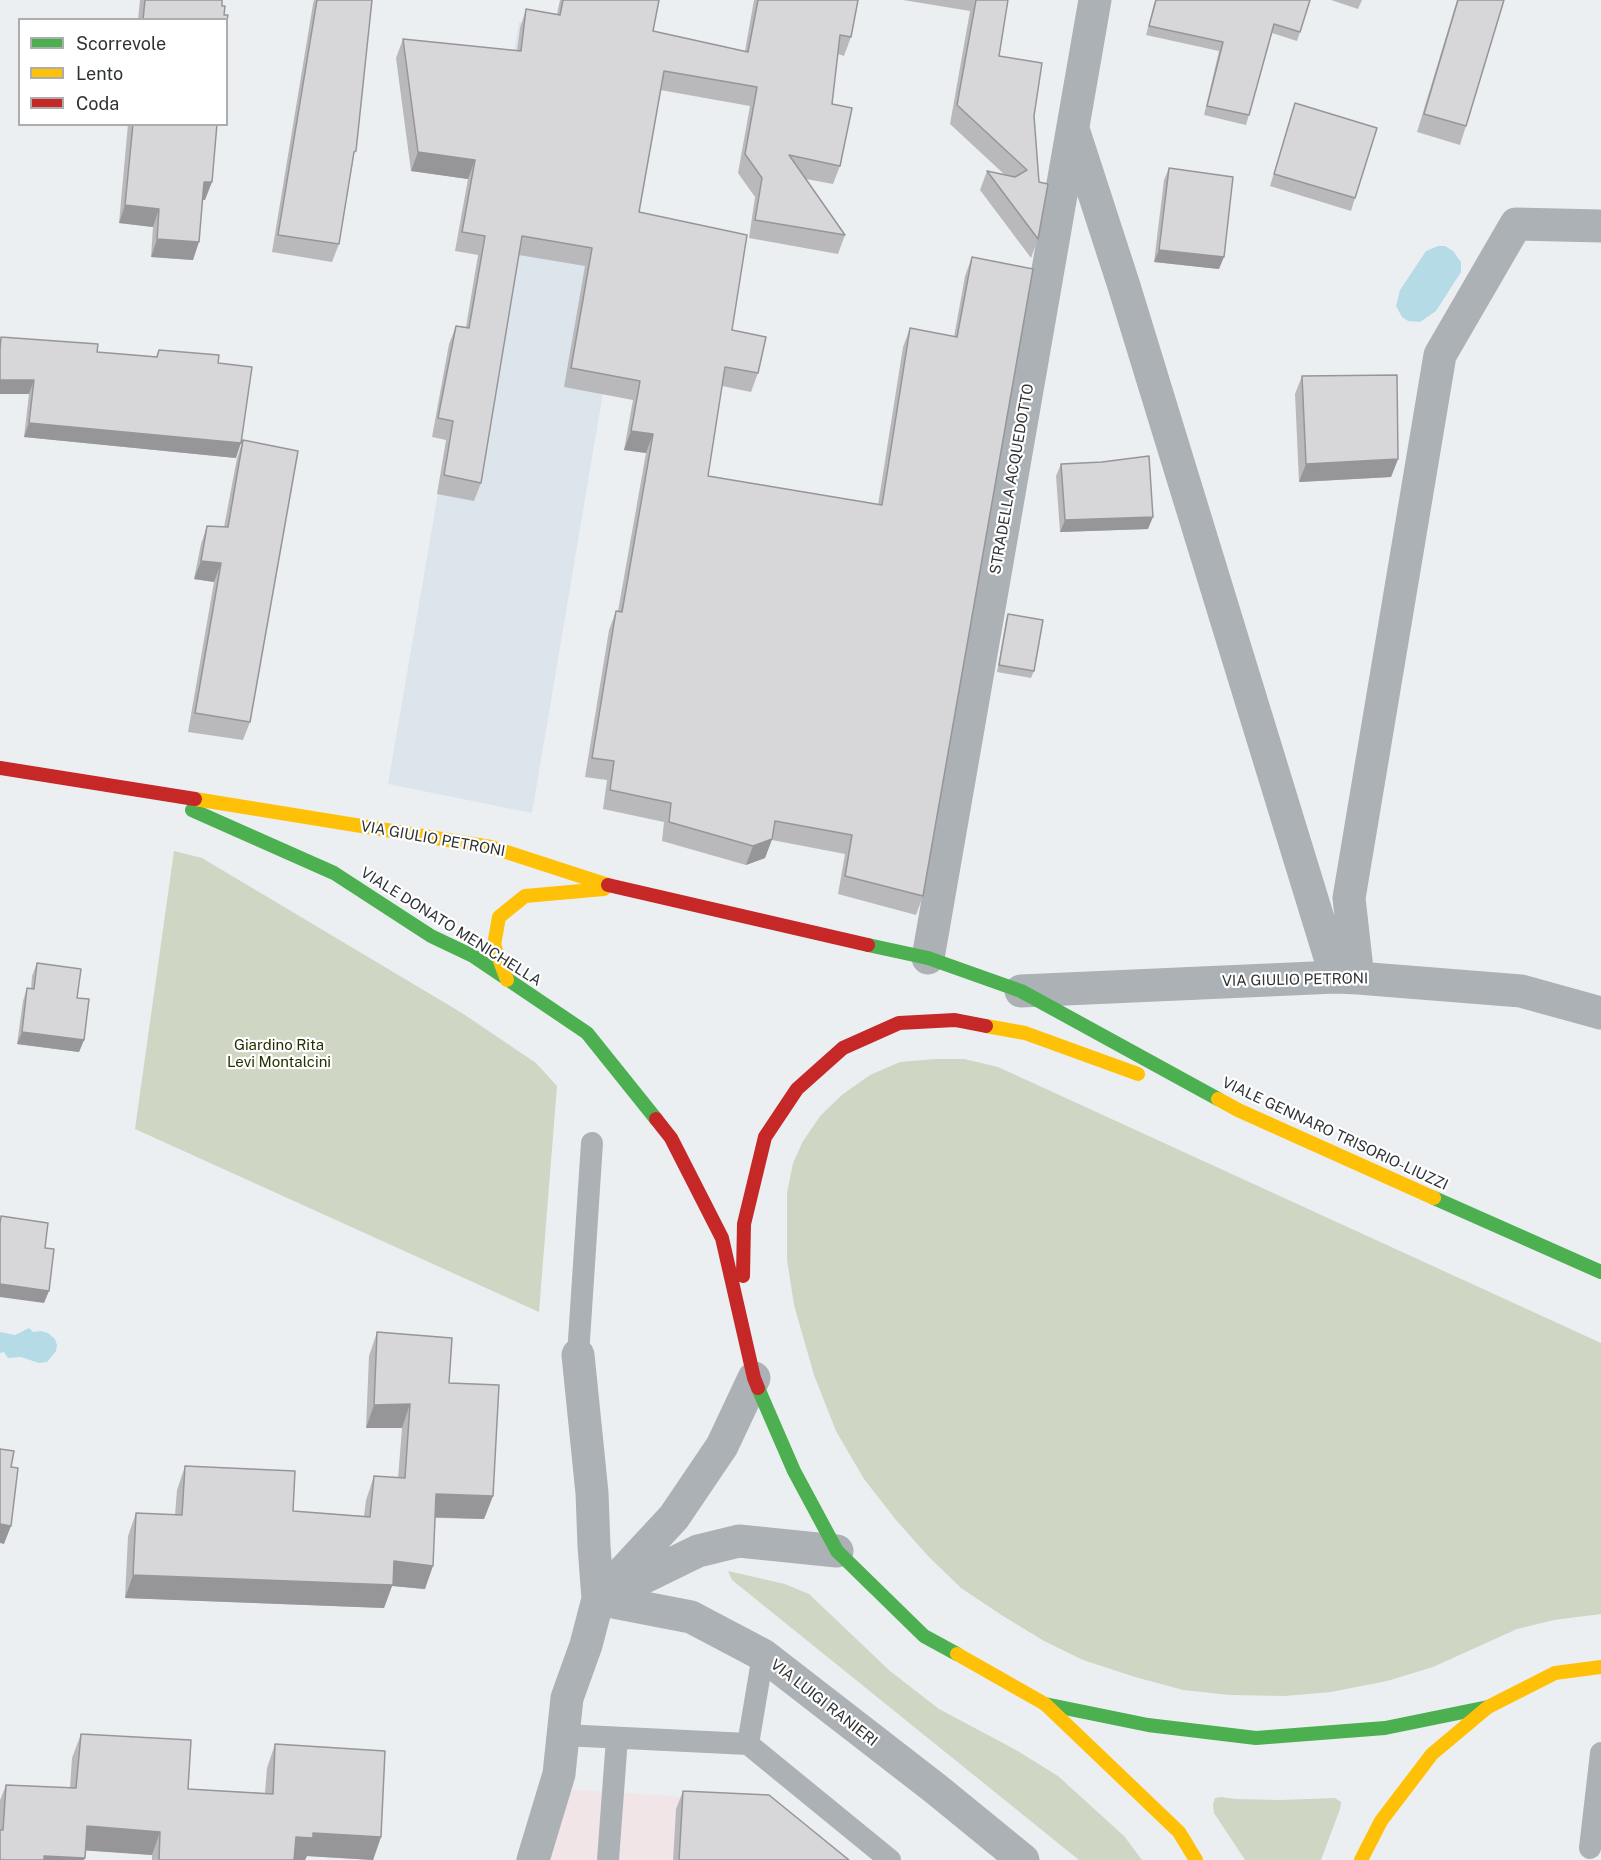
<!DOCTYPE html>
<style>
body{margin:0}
#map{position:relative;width:1601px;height:1860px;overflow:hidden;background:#eceff2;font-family:"Public Sans",sans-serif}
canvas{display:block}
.legend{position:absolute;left:18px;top:18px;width:210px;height:108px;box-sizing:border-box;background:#fff;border:2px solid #acadae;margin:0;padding:8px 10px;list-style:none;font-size:18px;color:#303335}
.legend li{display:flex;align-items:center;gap:12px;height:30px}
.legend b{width:30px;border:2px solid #acadae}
</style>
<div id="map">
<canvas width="1601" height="1860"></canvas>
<ul class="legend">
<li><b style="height:8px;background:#4caf50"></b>Scorrevole</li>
<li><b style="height:8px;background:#ffc107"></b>Lento</li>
<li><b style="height:8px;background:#c62828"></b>Coda</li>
</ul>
</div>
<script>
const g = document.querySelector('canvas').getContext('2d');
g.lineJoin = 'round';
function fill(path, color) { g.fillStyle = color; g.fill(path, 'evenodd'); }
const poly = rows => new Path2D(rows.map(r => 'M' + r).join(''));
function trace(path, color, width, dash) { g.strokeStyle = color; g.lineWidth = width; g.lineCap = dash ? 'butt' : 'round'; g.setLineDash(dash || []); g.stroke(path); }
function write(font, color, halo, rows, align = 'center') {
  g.font = font + ' "Public Sans",sans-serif'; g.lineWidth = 4.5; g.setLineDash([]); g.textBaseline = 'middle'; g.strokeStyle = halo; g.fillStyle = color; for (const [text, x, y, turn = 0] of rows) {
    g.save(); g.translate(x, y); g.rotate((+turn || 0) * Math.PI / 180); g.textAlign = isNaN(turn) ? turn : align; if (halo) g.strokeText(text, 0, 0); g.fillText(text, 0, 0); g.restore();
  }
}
fill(poly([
 [565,1789,765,1802,835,1860,550,1860]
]), '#f2e5e8');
fill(poly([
 [519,22,661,49,532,813,388,784]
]), '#dce4ec');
fill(poly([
 [174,851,202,858,462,1013,536,1063,557,1086,539,1312,135,1129],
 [935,1059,964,1059,998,1067,1601,1343,1601,1614,1554,1620,1517,1629,1433,1667,1387,1681,1331,1692,1284,1696,1230,1695,1183,1690,1135,1677,1083,1660,1044,1641,1003,1616,961,1588,928,1556,896,1520,864,1479,836,1431,814,1375,794,1305,787,1260,787,1193,793,1163,803,1141,821,1115,843,1094,870,1075,900,1062],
 [728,1571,785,1584,809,1594,890,1671,939,1709,1016,1750,1058,1776,1124,1836,1142,1860,1079,1860,732,1580],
 [1221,1797,1235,1799,1280,1800,1335,1798,1341,1802,1340,1809,1321,1860,1245,1860,1214,1813,1213,1805,1215,1798]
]), '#cfd6c3');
fill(poly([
 [1438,246,1445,246,1453,251,1461,262,1461,272,1436,311,1420,322,1408,321,1402,317,1396,306,1400,290,1426,251],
 [29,1328,33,1332,41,1331,48,1333,55,1339,57,1345,56,1351,47,1362,39,1363,21,1357,8,1358,4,1352,0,1353,0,1332,15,1335]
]), '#b5dbe7');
trace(poly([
 [578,1355,592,1143],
 [563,1735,748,1744,890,1860],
 [748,1744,763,1655],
 [1590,1848,1601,1753],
 [608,1860,617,1738]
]), '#acb1b6', 22);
trace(poly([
 [1074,132,1124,286,1336,977],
 [928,958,1095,0],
 [1358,978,1349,898,1440,355,1516,224,1601,226],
 [1021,991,1336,977,1358,978,1521,991,1601,1013],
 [614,1592,698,1551,739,1541,837,1551],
 [598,1599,691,1617,763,1655,936,1789,1023,1860],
 [598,1599,674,1517,722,1446,754,1378],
 [533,1860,559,1774,567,1698,586,1645,598,1599,594,1546,592,1493,578,1355]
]), '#acb1b6', 33);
trace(poly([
 [192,810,334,873,431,936,473,956,587,1033,656,1119],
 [868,945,928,958,1021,991,1218,1099],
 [1434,1198,1601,1272],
 [758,1388,794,1471,837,1551,924,1636,957,1654],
 [1045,1704,1148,1725,1256,1738,1385,1728,1488,1707]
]), '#4caf50', 14);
trace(poly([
 [195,799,491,847,608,885],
 [507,980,494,945,499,917,525,896,604,889],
 [986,1026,1025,1033,1138,1074],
 [1218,1099,1238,1110,1434,1198],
 [957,1654,1045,1704,1179,1832,1196,1860],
 [1361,1860,1381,1821,1432,1754,1488,1707,1555,1673,1601,1667]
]), '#ffc107', 14);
trace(poly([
 [0,768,195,799],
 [608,885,868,945],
 [656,1119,671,1138,722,1238,754,1378,758,1388],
 [743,1276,744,1224,765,1137,797,1089,843,1048,899,1023,955,1020,986,1026]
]), '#c62828', 14);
fill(poly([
 [140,0,222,0,222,6,226,20,138,20],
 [314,0,372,0,353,161,339,244,332,262,272,252,313,4],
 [560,0,659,0,653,31,745,51,754,0,858,0,851,37,844,56,838,54,832,104,840,166,833,184,806,179,845,235,838,254,749,238,755,197,738,173,750,106,660,90,639,212,732,330,758,373,751,392,722,386,708,476,878,505,903,347,910,328,954,337,965,276,972,257,923,896,916,915,838,894,845,854,772,840,765,858,746,865,662,841,664,822,603,809,607,780,585,777,609,630,616,611,618,611,646,453,624,450,633,400,564,387,585,266,519,255,481,483,474,501,437,494,446,440,432,437,449,344,456,326,466,327,478,255,455,251,468,179,411,171,396,58,403,39,517,51,520,28,526,9,557,14],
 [903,0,1008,0,999,56,1034,116,1038,239,1031,258,980,190,987,171,1005,175,950,124,970,11],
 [1155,0,1310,0,1297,41,1272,33,1246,125,1204,115,1219,51,1146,35],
 [1331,0,1362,0,1358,9],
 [1457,0,1504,0,1466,126,1460,145,1417,132],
 [1295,103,1355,198,1351,211,1270,186],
 [128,124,217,124,205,200,203,200,193,260,151,257,153,227,119,223],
 [1169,168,1219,269,1154,262,1164,180],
 [1,337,97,352,156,357,159,350,218,363,236,458,24,437,29,394,0,394,0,340],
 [1302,376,1398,459,1391,477,1299,482,1295,394],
 [243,440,250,722,243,740,188,732,214,582,194,579,201,544,207,526,224,527,237,458],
 [1061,464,1148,529,1060,532,1056,476],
 [1008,614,1034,671,1031,678,997,672,1006,620],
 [37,963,77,998,84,1040,79,1052,17,1044,23,1001,27,988,31,989,32,976],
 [377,1332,449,1383,493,1496,484,1519,435,1518,425,1589,392,1586,384,1608,125,1598,128,1536,136,1513,175,1515,177,1490,185,1466,293,1511,364,1516,366,1500,374,1476,398,1478,402,1428,366,1428,369,1356],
 [81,1734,188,1789,265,1793,267,1768,275,1744,381,1837,373,1860,307,1856,305,1860,152,1860,152,1855,85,1850,84,1860,0,1860,0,1800,6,1785,70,1788,72,1758],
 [683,1791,849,1860,673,1860,676,1809]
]), '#b9b9bb');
fill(poly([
 [418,152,475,160,468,179,411,171],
 [204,182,212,182,205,200,197,200],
 [125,205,159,209,153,227,119,223],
 [157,239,199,242,193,260,151,257],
 [1159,250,1224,257,1219,269,1154,262],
 [0,380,34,380,29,394,0,394],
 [29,423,241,443,236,458,24,437],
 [631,431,653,434,646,453,624,450],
 [1398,459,1391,477,1299,482,1306,464],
 [1153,517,1148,529,1060,532,1065,520],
 [201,561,221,563,214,582,194,579],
 [772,839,765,858,746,865,753,846],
 [22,1032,84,1040,79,1052,17,1044],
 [0,1284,49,1291,44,1303,0,1297],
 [410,1404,402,1428,366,1428,374,1405],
 [436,1494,493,1496,484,1519,428,1517],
 [0,1524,11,1526,4,1544,0,1543],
 [394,1561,433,1566,425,1589,392,1586,384,1608,125,1598,133,1575],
 [87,1826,160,1832,152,1855,78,1850],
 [313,1833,381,1837,373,1860,307,1856,305,1860,288,1860,296,1837],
 [44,1856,85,1858,84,1860,42,1860]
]), '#969699');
const building = poly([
 [145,0,222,0,222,6,225,6,224,15,228,15,226,27,226,20,143,20,145,0],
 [317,0,372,0,356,151,354,152,339,244,278,235,317,0],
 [563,0,659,0,653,31,748,52,758,0,858,0,851,37,840,35,832,104,852,108,840,166,789,155,845,235,755,220,762,178,745,154,757,87,664,71,639,212,747,235,732,330,766,337,758,373,725,367,708,476,882,505,910,328,957,337,972,257,1033,269,923,896,845,876,852,835,775,821,772,839,753,846,669,822,671,803,610,790,614,761,592,758,616,611,622,612,653,434,631,431,640,381,571,368,592,248,522,236,481,483,444,475,453,421,438,418,456,326,469,328,485,236,462,232,475,160,418,152,403,39,521,51,526,9,560,15,563,0],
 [976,0,1008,0,999,56,1042,63,1034,116,1039,182,1048,184,1038,239,987,171,1015,177,1027,170,957,105,976,0],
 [1156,0,1310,0,1300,32,1274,24,1249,115,1207,106,1223,42,1149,26,1156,0],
 [1458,0,1504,0,1466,126,1424,114,1458,0],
 [1295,103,1377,128,1355,198,1274,174,1295,103],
 [133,124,217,124,212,182,204,182,199,242,157,239,159,209,125,205,133,124],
 [1169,168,1233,177,1224,257,1159,250,1169,168],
 [1,337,98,344,97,352,157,357,159,350,219,355,218,363,252,367,241,443,29,423,34,380,0,380,0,350,1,337],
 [1397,375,1398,459,1306,464,1302,376,1397,375],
 [243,440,298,451,250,722,195,713,221,563,201,561,207,526,228,527,243,440],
 [1149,456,1153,517,1065,520,1061,464,1102,462,1149,456],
 [1008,614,1043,620,1034,671,999,665,1008,614],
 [37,963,81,969,77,998,89,999,84,1040,22,1032,27,988,34,989,37,963],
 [1,1216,48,1223,45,1248,54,1249,49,1291,0,1284,0,1224,1,1216],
 [377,1332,452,1338,449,1383,499,1385,493,1496,436,1494,433,1566,394,1561,393,1585,133,1575,136,1513,182,1515,185,1466,295,1471,293,1511,370,1517,374,1476,405,1478,410,1404,374,1405,377,1332],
 [0,1449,14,1451,11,1467,18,1468,11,1526,0,1524,0,1449],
 [81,1734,191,1740,188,1789,273,1794,275,1744,385,1751,381,1837,313,1833,313,1838,296,1837,294,1860,159,1860,160,1832,87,1826,85,1858,44,1856,44,1860,0,1860,0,1830,3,1830,6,1785,76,1788,81,1734],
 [683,1791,769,1795,849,1860,679,1860,683,1791]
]);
fill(building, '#d7d7da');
trace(building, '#969699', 1.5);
write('15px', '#303335', '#fff', [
 ["STRADELLA ACQUEDOTTO",1012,479,-80],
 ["VIA GIULIO PETRONI",433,839,10],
 ["VIALE DONATO MENICHELLA",451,927,32],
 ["VIA GIULIO PETRONI",1295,980,-1],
 ["VIALE GENNARO TRISORIO-LIUZZI",1335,1134,25],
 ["VIA LUIGI RANIERI",824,1703,38]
]);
write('15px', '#263000', '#fff', [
 ["Giardino Rita",279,1045],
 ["Levi Montalcini",279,1062]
]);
</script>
